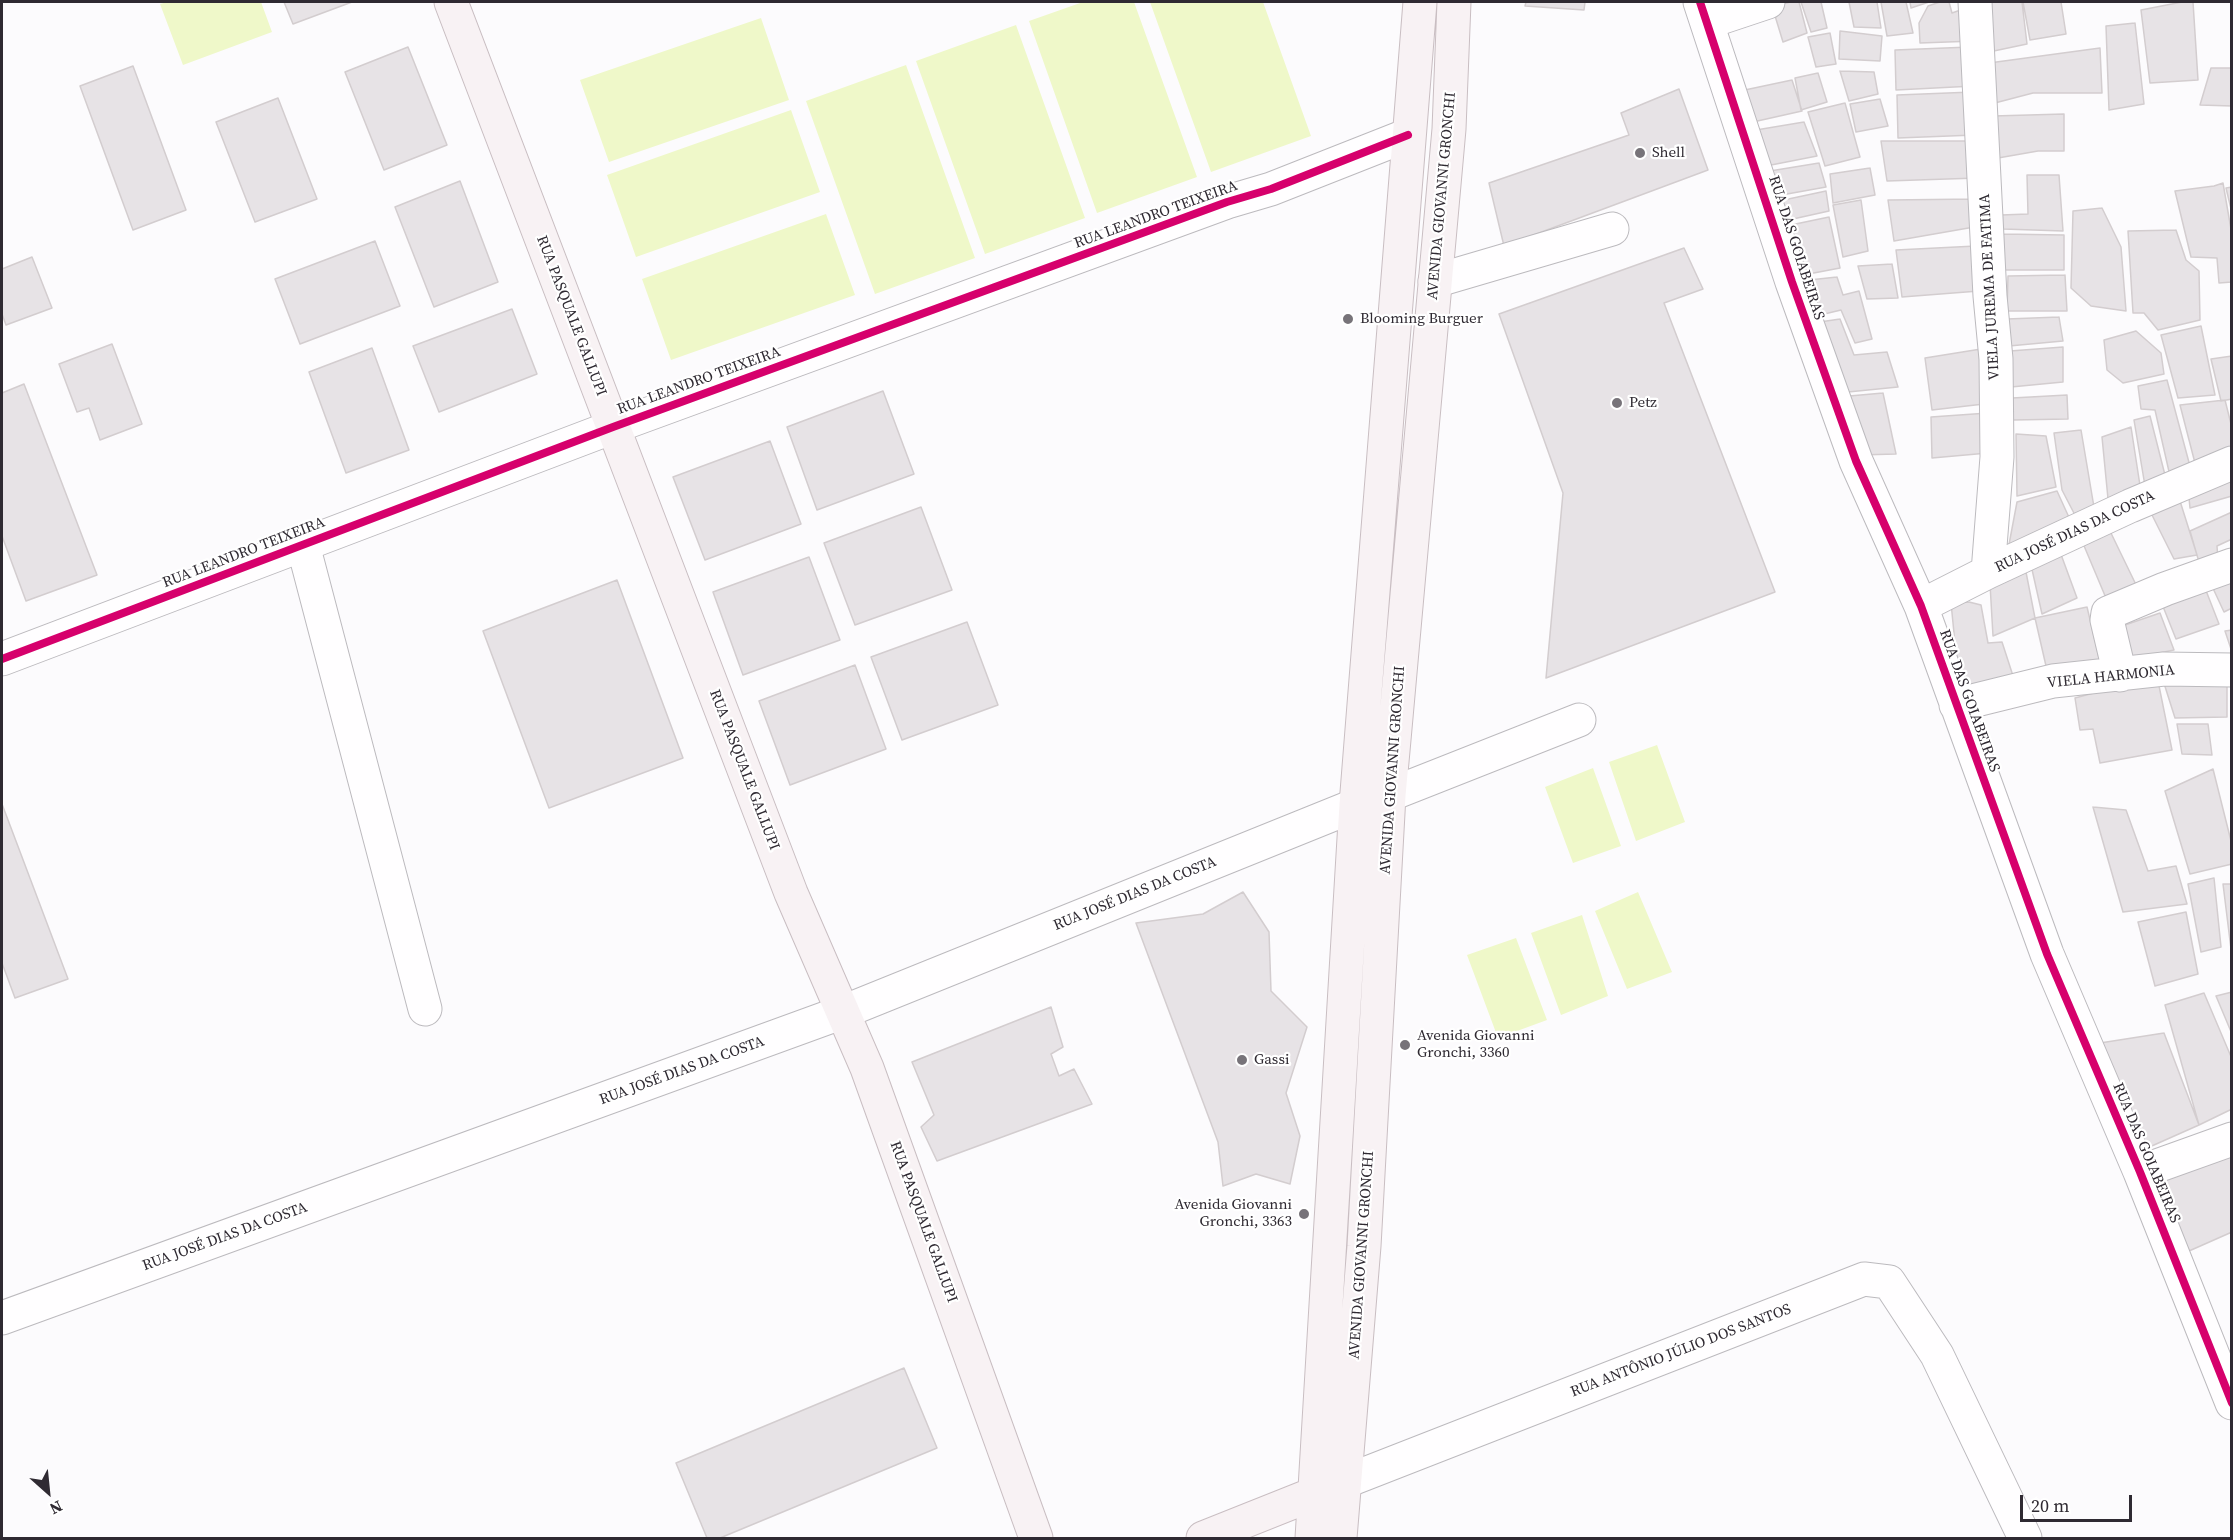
<!DOCTYPE html>
<meta charset="utf-8">
<style>
body{margin:0}
#map{position:relative;width:2233px;height:1540px;overflow:hidden;background:#fcfbfd;font-family:"Source Serif 4",serif}
canvas{display:block}
.frame{position:absolute;inset:0;border:3px solid #2f2a32;pointer-events:none}
.north{position:absolute;left:18px;top:1462px;width:60px;height:60px;-webkit-text-stroke:4px #fff;paint-order:stroke;rotate:153deg;font-size:16px;font-weight:700;line-height:24px;text-align:center;color:#2f2a32}
.north::after{content:'';display:block;margin:auto;width:21px;height:27px;background:#2f2a32;clip-path:polygon(50% 0,100% 100%,50% 72%,0 100%)}
.scale{position:absolute;left:2020px;top:1495px;width:112px;height:27px;box-sizing:border-box;border:3px solid #2f2a32;border-top:0;padding-left:8px;font-size:18px;line-height:21px;white-space:nowrap;color:#2f2a32;-webkit-text-stroke:4px #fff;paint-order:stroke}
</style>
<div id="map">
<canvas width="2233" height="1540"></canvas>
<div class="frame"></div>
<div class="north">N</div>
<div class="scale">20 m</div>
</div>
<script>
const g = document.querySelector('canvas').getContext('2d');
g.lineJoin = 'round';
function fill(path, color) { g.fillStyle = color; g.fill(path, 'evenodd'); }
const poly = rows => new Path2D(rows.map(r => 'M' + r).join(''));
function trace(path, color, width, dash) { g.strokeStyle = color; g.lineWidth = width; g.lineCap = dash ? 'butt' : 'round'; g.setLineDash(dash || []); g.stroke(path); }
function write(font, color, halo, rows, align = 'center') {
  g.font = font + ' "Source Serif 4",serif'; g.lineWidth = 4.5; g.setLineDash([]); g.textBaseline = 'middle'; g.strokeStyle = halo; g.fillStyle = color; for (const [text, x, y, turn = 0] of rows) {
    g.save(); g.translate(x, y); g.rotate((+turn || 0) * Math.PI / 180); g.textAlign = isNaN(turn) ? turn : align; if (halo) g.strokeText(text, 0, 0); g.fillText(text, 0, 0); g.restore();
  }
}
fill(poly([
 [167,2,261,2,272,32,183,65,160,4],
 [1083,2,1134,2,1197,177,1097,213,1029,21],
 [1150,2,1263,2,1311,136,1211,172],
 [761,18,789,100,609,162,580,80],
 [1016,25,1085,218,985,254,916,61],
 [906,65,975,258,875,294,806,101],
 [791,110,820,192,636,257,607,175],
 [826,214,855,295,671,360,642,279],
 [1657,745,1685,822,1636,841,1609,762],
 [1593,768,1621,846,1573,863,1545,787],
 [1638,892,1672,972,1627,989,1595,911],
 [1582,915,1608,996,1561,1015,1531,933],
 [1516,938,1547,1020,1498,1038,1467,955]
]), '#eff8c9');
const building = poly([
 [284,2,352,2,293,24,284,2],
 [1526,2,1585,2,1584,10,1525,6,1526,2],
 [1791,2,1799,2,1807,33,1783,42,1772,6,1791,2],
 [1801,2,1821,2,1827,28,1811,32,1801,2],
 [1849,2,1877,2,1881,28,1854,27,1849,2],
 [1881,2,1906,2,1913,33,1887,36,1881,2],
 [1910,2,1929,2,1911,8,1910,2],
 [1940,2,1949,2,1952,13,1969,7,1975,41,1920,43,1919,23,1928,6,1940,2],
 [1983,2,2022,2,2027,44,1989,52,1983,2],
 [2023,2,2061,2,2066,34,2030,40,2023,2],
 [2182,2,2193,2,2198,80,2150,83,2141,10,2182,2],
 [2135,23,2144,104,2109,110,2106,26,2135,23],
 [1840,31,1882,36,1880,61,1839,59,1840,31],
 [1830,33,1836,64,1816,67,1808,37,1830,33],
 [408,47,447,145,384,170,345,72,408,47],
 [1970,47,1974,86,1896,90,1895,50,1970,47],
 [2100,48,2102,93,2033,93,1991,104,1989,63,2100,48],
 [133,66,186,210,133,230,80,86,133,66],
 [2211,68,2232,68,2232,106,2200,105,2211,68],
 [1840,71,1874,72,1878,94,1849,101,1840,71],
 [1818,73,1827,102,1801,110,1795,78,1818,73],
 [1792,80,1802,111,1753,122,1740,91,1792,80],
 [1679,89,1708,170,1504,246,1489,183,1629,135,1621,113,1679,89],
 [1973,92,1975,135,1898,138,1897,95,1973,92],
 [278,98,317,199,255,222,216,122,278,98],
 [1880,99,1888,126,1856,132,1850,104,1880,99],
 [1845,103,1860,157,1825,166,1808,112,1845,103],
 [2064,114,2064,151,2038,151,1998,158,1993,116,2064,114],
 [1804,122,1817,156,1766,166,1756,130,1804,122],
 [1881,141,1976,141,1978,178,1887,181,1881,141],
 [1819,163,1826,187,1776,196,1770,171,1819,163],
 [1870,168,1875,195,1833,203,1830,174,1870,168],
 [2027,175,2059,175,2063,231,2003,229,2001,215,2028,214,2027,175],
 [460,181,498,282,434,307,395,207,460,181],
 [2223,183,2232,235,2232,282,2219,283,2217,258,2191,257,2175,191,2214,186,2223,183],
 [2232,187,2232,213,2226,188,2232,187],
 [1826,191,1829,211,1784,221,1779,201,1826,191],
 [1977,199,1980,226,1894,241,1888,200,1977,199],
 [1861,200,1868,251,1843,257,1833,205,1861,200],
 [2102,208,2121,247,2126,311,2091,306,2071,288,2073,211,2102,208],
 [1829,217,1840,268,1798,276,1786,226,1829,217],
 [2176,230,2186,260,2199,271,2200,320,2158,330,2144,313,2133,313,2128,231,2176,230],
 [2002,234,2064,235,2064,270,2004,270,2002,234],
 [375,241,400,306,300,344,275,279,375,241],
 [1976,246,1979,291,1902,297,1896,250,1976,246],
 [1684,248,1703,289,1664,303,1775,592,1546,678,1563,493,1499,314,1684,248],
 [32,257,52,308,6,325,2,314,2,269,32,257],
 [1892,264,1898,298,1867,299,1858,266,1892,264],
 [2065,275,2067,311,2007,311,2008,276,2065,275],
 [1837,277,1843,295,1859,291,1872,339,1855,343,1841,310,1812,317,1800,281,1837,277],
 [512,309,537,374,439,412,413,346,512,309],
 [2059,317,2063,341,2009,346,2007,319,2059,317],
 [1840,319,1854,355,1887,352,1898,387,1838,393,1813,323,1840,319],
 [2201,326,2215,395,2178,398,2161,335,2201,326],
 [2136,331,2161,353,2164,374,2123,383,2107,370,2104,340,2136,331],
 [112,344,142,424,100,440,89,408,77,412,59,364,112,344],
 [2063,347,2063,382,2011,387,2010,351,2063,347],
 [372,348,409,450,346,473,309,372,372,348],
 [1981,349,1984,404,1932,410,1925,358,1981,349],
 [2232,356,2232,399,2221,401,2211,359,2232,356],
 [2167,380,2191,470,2170,476,2155,410,2141,409,2138,386,2167,380],
 [24,384,97,575,26,601,2,536,2,393,24,384],
 [883,391,914,474,817,510,787,427,883,391],
 [1883,393,1896,454,1859,455,1838,397,1883,393],
 [2067,395,2068,419,2013,420,2012,398,2067,395],
 [2225,400,2231,424,2232,454,2196,467,2180,405,2225,400],
 [1988,413,1988,453,1932,458,1931,417,1988,413],
 [2150,416,2166,479,2145,486,2134,420,2150,416],
 [2131,427,2141,492,2109,509,2102,437,2131,427],
 [2081,430,2095,513,2077,519,2062,490,2054,433,2081,430],
 [2016,434,2046,436,2056,487,2017,496,2016,434],
 [770,441,801,524,705,560,673,477,770,441],
 [2232,473,2232,496,2190,508,2188,488,2232,473],
 [2057,491,2072,524,2007,555,2017,502,2057,491],
 [2180,501,2197,555,2174,559,2150,511,2180,501],
 [921,507,952,590,855,625,824,543,921,507],
 [2232,512,2232,539,2217,546,2218,561,2201,569,2190,531,2232,512],
 [2109,529,2141,595,2111,610,2082,541,2109,529],
 [2059,549,2077,598,2042,614,2031,565,2059,549],
 [809,557,840,640,743,675,713,592,809,557],
 [2025,567,2035,618,1993,636,1990,584,2025,567],
 [2232,570,2232,608,2224,612,2211,584,2232,570],
 [617,580,683,758,549,808,483,631,617,580],
 [2205,588,2219,624,2176,639,2162,604,2205,588],
 [1969,602,1981,605,1988,643,2002,642,2015,682,1960,693,1951,603,1969,602],
 [2087,607,2102,670,2049,679,2035,618,2087,607],
 [2160,613,2174,650,2119,661,2122,626,2160,613],
 [967,622,998,705,902,740,871,657,967,622],
 [2232,630,2232,652,2225,631,2232,630],
 [855,665,886,749,790,785,759,701,855,665],
 [2157,676,2172,750,2100,763,2093,729,2080,730,2075,698,2157,676],
 [2162,677,2227,683,2227,717,2175,718,2162,677],
 [2177,724,2208,724,2212,755,2182,754,2177,724],
 [2213,769,2232,845,2232,864,2190,874,2165,791,2213,769],
 [2,804,68,979,15,998,2,963,2,804],
 [2093,807,2126,810,2148,871,2176,866,2187,904,2123,912,2093,807],
 [2214,878,2221,947,2201,952,2188,884,2214,878],
 [2223,884,2232,884,2231,949,2223,884],
 [1243,892,1269,932,1271,991,1307,1027,1286,1093,1300,1136,1290,1184,1256,1174,1223,1186,1218,1142,1136,923,1203,914,1243,892],
 [2186,912,2198,974,2155,986,2138,922,2186,912],
 [2232,992,2232,1034,2216,996,2232,992],
 [2204,993,2232,1059,2232,1109,2199,1125,2165,1005,2204,993],
 [1051,1007,1063,1047,1051,1054,1059,1076,1074,1069,1092,1104,937,1161,921,1127,934,1115,912,1062,1051,1007],
 [2164,1033,2199,1125,2145,1149,2100,1043,2164,1033],
 [2232,1150,2232,1232,2189,1251,2156,1179,2232,1150],
 [904,1368,937,1448,720,1538,707,1538,676,1463,904,1368]
]);
fill(building, '#e7e3e6');
trace(building, '#d3cdcf', 1.5);
const minor = poly([
 [1700,2,1792,282,1856,461,1921,606,2047,954,2140,1172,2232,1403],
 [1975,2,1990,296,1996,359,1997,457,1988,572],
 [1708,22,1768,2],
 [1435,281,1612,229],
 [303,545,425,1009],
 [1921,606,1988,572,2130,506,2232,463],
 [2,659,613,427,1227,202,1271,189,1408,135],
 [2120,675,2107,620,2108,613,2165,589,2232,565],
 [1956,705,2053,681,2164,669,2232,670],
 [1389,795,1579,720],
 [2140,1172,2232,1139],
 [2,1318,843,1012,1356,805],
 [1344,1482,1864,1279,1889,1282,1937,1355,2025,1538]
]);
const major = poly([
 [451,2,791,893,867,1068,1036,1538],
 [1203,1538,1331,1487],
 [1312,1538,1356,805,1420,2],
 [1340,1538,1364,1246,1389,795,1449,129,1454,2]
]);
trace(minor, '#bcbabe', 35);
trace(major, '#c9bec2', 35);
trace(minor, '#fffeff', 33);
trace(major, '#f8f2f4', 33);
trace(poly([
 [1700,2,1792,282,1856,461,1921,606,2047,954,2140,1172,2232,1403],
 [2,659,613,427,1227,202,1271,189,1408,135]
]), '#d6006c', 8);
for (const [x, y, r, color] of [
 [1640,153,6,"#777379"],
 [1348,319,6,"#777379"],
 [1617,403,6,"#777379"],
 [1405,1045,6,"#777379"],
 [1242,1060,6,"#777379"],
 [1304,1214,6,"#777379"]
]) { const dot = new Path2D(); dot.arc(x, y, r, 0, 2 * Math.PI); g.fillStyle = color; g.fill(dot); trace(dot, '#fff', 2); }
write('15px', '#2f2a32', '#fff', [
 ["Shell",1652,153],
 ["Blooming Burguer",1360,319],
 ["Petz",1629,403],
 ["Avenida Giovanni",1417,1036],
 ["Gronchi, 3360",1417,1053],
 ["Gassi",1254,1060],
 ["Avenida Giovanni",1292,1205,"right"],
 ["Gronchi, 3363",1292,1222,"right"]
], 'left');
write('15px', '#2f2a32', '#fff', [
 ["AVENIDA GIOVANNI GRONCHI",1442,196,-85],
 ["RUA LEANDRO TEIXEIRA",1156,215,-20],
 ["RUA DAS GOIABEIRAS",1796,248,72],
 ["VIELA JUREMA DE FATIMA",1990,287,-93],
 ["RUA PASQUALE GALLUPI",571,316,69],
 ["RUA LEANDRO TEIXEIRA",699,381,-20],
 ["RUA JOSÉ DIAS DA COSTA",2075,532,-25],
 ["RUA LEANDRO TEIXEIRA",244,553,-21],
 ["VIELA HARMONIA",2111,677,-6],
 ["RUA DAS GOIABEIRAS",1969,701,70],
 ["RUA PASQUALE GALLUPI",744,770,69],
 ["AVENIDA GIOVANNI GRONCHI",1393,770,-86],
 ["RUA JOSÉ DIAS DA COSTA",1135,894,-22],
 ["RUA JOSÉ DIAS DA COSTA",682,1071,-20],
 ["RUA DAS GOIABEIRAS",2146,1153,67],
 ["RUA PASQUALE GALLUPI",923,1222,70],
 ["RUA JOSÉ DIAS DA COSTA",225,1237,-20],
 ["AVENIDA GIOVANNI GRONCHI",1362,1255,-86],
 ["RUA ANTÔNIO JÚLIO DOS SANTOS",1681,1351,-21]
]);
</script>
